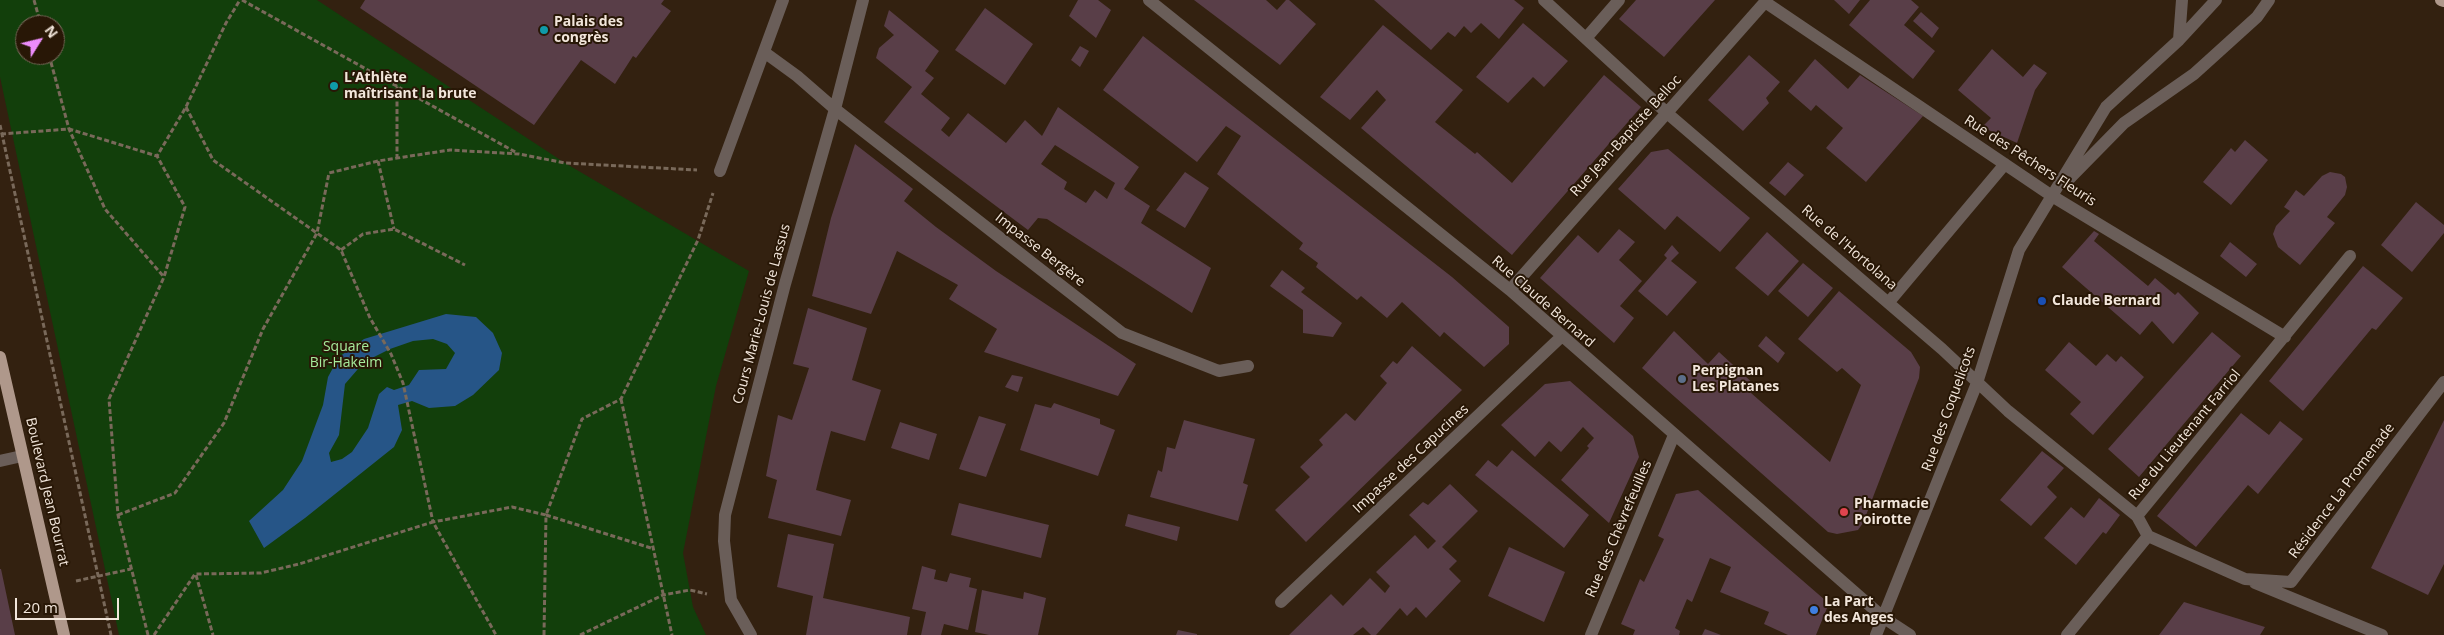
<!DOCTYPE html>
<meta charset="utf-8">
<style>
body{margin:0}
#map{position:relative;width:2444px;height:635px;overflow:hidden;background:#332110;font-family:"Open Sans",sans-serif}
canvas{display:block}
.north{position:absolute;left:15px;top:15px;width:50px;height:50px;box-sizing:border-box;background:#281706;border:1px solid #796a5b;border-radius:50%;rotate:54deg;font-size:14px;font-weight:700;line-height:20px;text-align:center;color:#f2e6db}
.north::after{content:'';display:block;margin:auto;width:18px;height:22px;background:#ec8cfb;clip-path:polygon(50% 0,100% 100%,50% 72%,0 100%)}
.scale{position:absolute;left:15px;top:598px;width:104px;height:22px;box-sizing:border-box;border:2px solid #f2e6db;border-top:0;padding-left:6px;font-size:15px;line-height:18px;white-space:nowrap;color:#f2e6db;-webkit-text-stroke:4px #281706;paint-order:stroke}
</style>
<div id="map">
<canvas width="2444" height="635"></canvas>
<div class="north">N</div>
<div class="scale">20 m</div>
</div>
<script>
const g = document.querySelector('canvas').getContext('2d');
g.lineJoin = 'round';
function fill(path, color) { g.fillStyle = color; g.fill(path, 'evenodd'); }
const poly = rows => new Path2D(rows.map(r => 'M' + r).join(''));
function trace(path, color, width, dash) { g.strokeStyle = color; g.lineWidth = width; g.lineCap = dash ? 'butt' : 'round'; g.setLineDash(dash || []); g.stroke(path); }
function write(font, color, halo, rows, align = 'center') {
  g.font = font + ' "Open Sans",sans-serif'; g.lineWidth = 4; g.setLineDash([]); g.textBaseline = 'middle'; g.strokeStyle = halo; g.fillStyle = color; for (const [text, x, y, turn = 0] of rows) {
    g.save(); g.translate(x, y); g.rotate((+turn || 0) * Math.PI / 180); g.textAlign = isNaN(turn) ? turn : align; if (halo) g.strokeText(text, 0, 0); g.fillText(text, 0, 0); g.restore();
  }
}
fill(poly([
 [0,0,317,0,565,163,749,271,716,386,683,553,693,607,706,635,119,635,0,77],
 [25,25,55,25,55,55,25,55]
]), '#123f0b');
fill(poly([
 [446,314,476,317,493,333,502,353,499,370,473,395,455,406,429,408,412,401,398,405,402,430,394,447,305,518,264,548,249,521,283,490,302,461,323,405,328,377,339,357,364,339],
 [433,339,447,344,455,353,446,369,419,370,409,385,394,390,387,387,379,394,368,428,352,452,342,459,331,462,329,453,339,435,345,384,364,362,390,349,413,341]
]), '#265587');
fill(poly([
 [365,0,664,0,661,4,671,11,636,58,633,56,615,84,581,60,534,125,360,8],
 [1078,0,1098,0,1111,10,1096,38,1069,16],
 [1194,0,1266,0,1277,10,1286,0,1289,0,1316,24,1280,65],
 [1374,0,1514,0,1524,8,1499,39,1481,23,1471,33,1464,26,1455,37,1448,32,1431,50],
 [1636,0,1715,0,1664,57,1619,19],
 [1834,0,1860,0,1849,14],
 [1870,0,1911,0,1919,7,1904,25,1935,51,1913,79,1849,25],
 [985,8,1033,44,1005,85,955,50],
 [889,10,939,51,925,71,934,78,921,94,950,118,941,130,949,137,968,113,1006,143,1025,120,1042,136,1058,107,1139,167,1124,189,1150,206,1141,223,1211,268,1192,313,1047,219,1038,218,1028,230,884,122,912,87,876,58,879,48,894,35,884,26],
 [1055,145,1115,183,1107,199,1095,190,1086,203,1064,189,1067,182,1041,164],
 [1921,12,1939,28,1932,38,1913,21],
 [1523,23,1568,61,1544,87,1533,77,1508,103,1476,77],
 [1383,25,1463,90,1435,122,1475,154,1477,152,1512,183,1604,75,1641,107,1512,255,1361,128,1386,100,1377,90,1350,120,1320,97],
 [1143,36,1452,277,1509,327,1509,344,1484,367,1444,332,1440,337,1402,302,1387,318,1361,296,1357,300,1316,267,1318,263,1299,249,1303,243,1217,174,1241,136,1226,126,1197,162,1103,90],
 [1080,46,1089,51,1080,67,1071,60],
 [1992,49,2023,77,2034,64,2047,73,2035,90,2017,143,1982,127,1991,118,1958,90],
 [1749,55,1780,82,1766,98,1769,103,1743,131,1708,100],
 [1815,59,1848,89,1860,75,1923,116,1866,182,1826,148,1843,128,1816,105,1811,111,1788,91],
 [2245,140,2268,160,2231,205,2203,182,2231,148,2235,152],
 [855,144,913,189,904,201,936,227,996,271,1136,364,1118,396,984,352,997,329,949,299,958,285,897,251,871,314,812,296,831,218],
 [1668,149,1750,218,1720,252,1677,216,1665,230,1618,189,1651,152],
 [1788,162,1804,175,1785,196,1769,183],
 [1185,172,1209,188,1185,228,1156,210],
 [2330,172,2341,174,2345,177,2347,187,2345,195,2327,217,2335,223,2300,265,2278,247,2273,234,2276,226,2290,211,2284,207,2296,190,2304,196,2322,176],
 [2416,202,2444,225,2444,233,2412,272,2381,245],
 [1619,229,1635,242,1619,260,1642,281,1620,306,1634,318,1614,343,1540,278,1578,235,1598,253],
 [2094,231,2099,234,2094,241,2148,286,2155,278,2175,295,2178,292,2199,313,2173,344,2152,321,2140,335,2062,267],
 [1767,232,1799,261,1768,296,1735,268],
 [2230,242,2257,264,2246,277,2220,256],
 [1672,245,1679,253,1671,261,1697,282,1667,316,1638,291,1667,258,1664,255],
 [1803,263,1833,288,1808,317,1778,291],
 [2363,266,2403,298,2376,330,2372,328,2303,411,2269,381],
 [1282,270,1305,288,1301,292,1342,323,1333,337,1303,333,1303,310,1270,286],
 [1839,291,1911,352,1920,367,1919,378,1863,523,1858,530,1837,534,1828,532,1642,368,1674,331,1708,364,1719,352,1757,387,1751,393,1830,462,1861,385,1842,368,1837,372,1798,339],
 [808,308,867,328,852,380,881,390,865,441,831,431,820,473,816,490,851,500,841,536,768,518,777,480,766,476,778,415,792,420,809,368,793,364],
 [2212,332,2241,356,2139,477,2108,449],
 [1766,336,1785,353,1778,363,1758,346],
 [2069,342,2096,366,2107,354,2116,362,2121,356,2144,377,2093,435,2070,414,2081,402,2045,370],
 [1412,346,1462,390,1306,542,1275,510,1310,477,1300,467,1323,445,1319,440,1346,413,1355,421,1387,383,1380,376,1393,361,1397,364],
 [1012,375,1023,377,1018,392,1005,387],
 [1570,381,1633,436,1639,457,1609,523,1561,480,1589,448,1587,446,1594,438,1583,427,1561,452,1549,441,1535,457,1501,425,1545,384],
 [1054,403,1100,419,1100,424,1115,430,1098,476,1020,450,1035,404,1051,408],
 [2241,413,2269,435,2280,421,2303,439,2258,494,2248,485,2196,547,2157,516],
 [979,416,1006,424,986,477,959,469],
 [1184,420,1255,439,1243,483,1248,485,1238,521,1150,497,1158,470,1162,472,1167,447,1175,449],
 [2444,420,2444,564,2428,595,2371,568],
 [900,422,937,434,929,460,891,448],
 [1512,450,1589,515,1564,548,1475,475,1488,460,1497,467],
 [2042,451,2064,468,2047,487,2057,497,2031,526,2000,500],
 [1450,484,1478,511,1442,547,1457,561,1449,569,1461,581,1426,618,1416,607,1407,616,1400,608,1376,635,1371,635,1363,627,1353,635,1289,635,1331,594,1343,606,1370,578,1385,593,1390,586,1376,572,1415,535,1428,549,1436,541,1409,515,1423,502,1428,505],
 [1698,490,1825,600,1827,608,1816,635,1788,635,1764,624,1769,612,1720,592,1731,567,1710,558,1692,602,1687,599,1675,628,1680,631,1679,635,1633,635,1635,630,1621,624,1640,579,1644,582,1664,539,1658,536,1676,494],
 [2099,498,2120,515,2106,534,2103,532,2076,565,2044,538,2071,507,2084,518],
 [959,503,1049,525,1041,558,951,535],
 [1128,514,1180,527,1177,541,1125,526],
 [788,534,834,544,823,598,910,617,907,635,806,635,813,596,777,587],
 [1509,547,1565,572,1544,622,1488,596],
 [922,566,936,570,934,579,947,582,950,573,971,578,969,587,977,589,968,630,944,624,941,635,921,635,926,612,912,609],
 [0,569,1,569,15,635,0,635],
 [982,590,1023,599,1024,592,1046,598,1038,635,989,635,975,632],
 [2184,602,2265,627,2260,635,2159,635],
 [1705,629,1721,635,1702,635],
 [1178,630,1197,634,1197,635,1176,635]
]), '#593e48');
trace(poly([
 [34,0,41,25],
 [242,0,517,153],
 [49,55,69,129,105,209,164,277],
 [186,107,213,160,341,250,370,318,391,354,403,383,433,522,512,507,546,515,582,419,621,399,698,240,713,193],
 [0,125,111,635],
 [1,134,69,129,157,156,186,107,226,23,240,0],
 [397,159,397,86],
 [378,161,394,229],
 [341,250,363,234,394,229,465,265],
 [621,399,672,635],
 [118,515,175,493,224,423,263,329,317,233,329,173,378,161,450,150,519,154,565,163,697,170],
 [196,575,213,635],
 [76,581,131,569],
 [148,635,118,515,109,399,164,277,185,207,157,156],
 [154,635,195,574,261,573,299,564,433,522,496,635],
 [544,635,546,515,654,549],
 [580,635,663,595,690,590,707,594]
]), '#79695a', 3, [5, 2.5]);
trace(poly([
 [1149,0,1510,290,1884,618,1910,635],
 [1544,0,1667,113,1942,349,2008,411,2137,516],
 [1587,37,1619,0],
 [2179,40,2182,0],
 [764,52,797,76,835,109,1122,333,1219,371,1248,366],
 [720,171,783,0],
 [2068,180,2124,123,2194,74,2257,17,2269,0],
 [1510,290,1765,2,2052,196,2285,337],
 [1889,302,2005,164],
 [0,461,22,456],
 [2148,536,2245,579,2291,582,2444,382],
 [2255,583,2382,635],
 [1281,602,1561,337],
 [751,635,731,600,724,541,725,515,785,284,835,109,863,0],
 [1591,635,1674,435],
 [1876,635,1977,383,2019,250,2106,107,2179,40,2216,0],
 [2067,635,2148,536,2137,516,2350,256]
]), '#6a5e59', 12);
trace(poly([
 [2441,0,2444,1],
 [0,357,64,635]
]), '#af988b', 12);
for (const [x, y, r, color] of [
 [544,30,5,"#0f9aa8"],
 [334,86,5,"#0f9aa8"],
 [2042,301,5,"#1a4fb4"],
 [1682,379,5,"#5c6f8a"],
 [1844,512,5,"#e0444e"],
 [1814,610,5,"#3f7fe0"]
]) { const dot = new Path2D(); dot.arc(x, y, r, 0, 2 * Math.PI); g.fillStyle = color; g.fill(dot); trace(dot, '#281706', 2); }
write('bold 14px', '#f2e6db', '#281706', [
 ["Palais des",554,22],
 ["congrès",554,38],
 ["L’Athlète",344,78],
 ["maîtrisant la brute",344,94],
 ["Claude Bernard",2052,301],
 ["Perpignan",1692,371],
 ["Les Platanes",1692,387],
 ["Pharmacie",1854,504],
 ["Poirotte",1854,520],
 ["La Part",1824,602],
 ["des Anges",1824,618]
], 'left');
write('14px', '#f2e6db', '#281706', [
 ["Rue Jean-Baptiste Belloc",1626,136,-48],
 ["Rue des Pêchers Fleuris",2030,161,33],
 ["Rue de l'Hortolana",1849,248,41],
 ["Impasse Bergère",1040,250,38],
 ["Rue Claude Bernard",1543,302,41],
 ["Cours Marie-Louis de Lassus",762,314,-75],
 ["Rue des Coquelicots",1949,409,-70],
 ["Rue du Lieutenant Farriol",2185,435,-50],
 ["Impasse des Capucines",1411,459,-43],
 ["Résidence La Promenade",2342,491,-53],
 ["Boulevard Jean Bourrat",47,492,77],
 ["Rue des Chèvrefeuilles",1619,529,-67]
]);
write('14px', '#a6eb9b', '#281706', [
 ["Square",346,347],
 ["Bir-Hakeim",346,363]
]);
</script>
